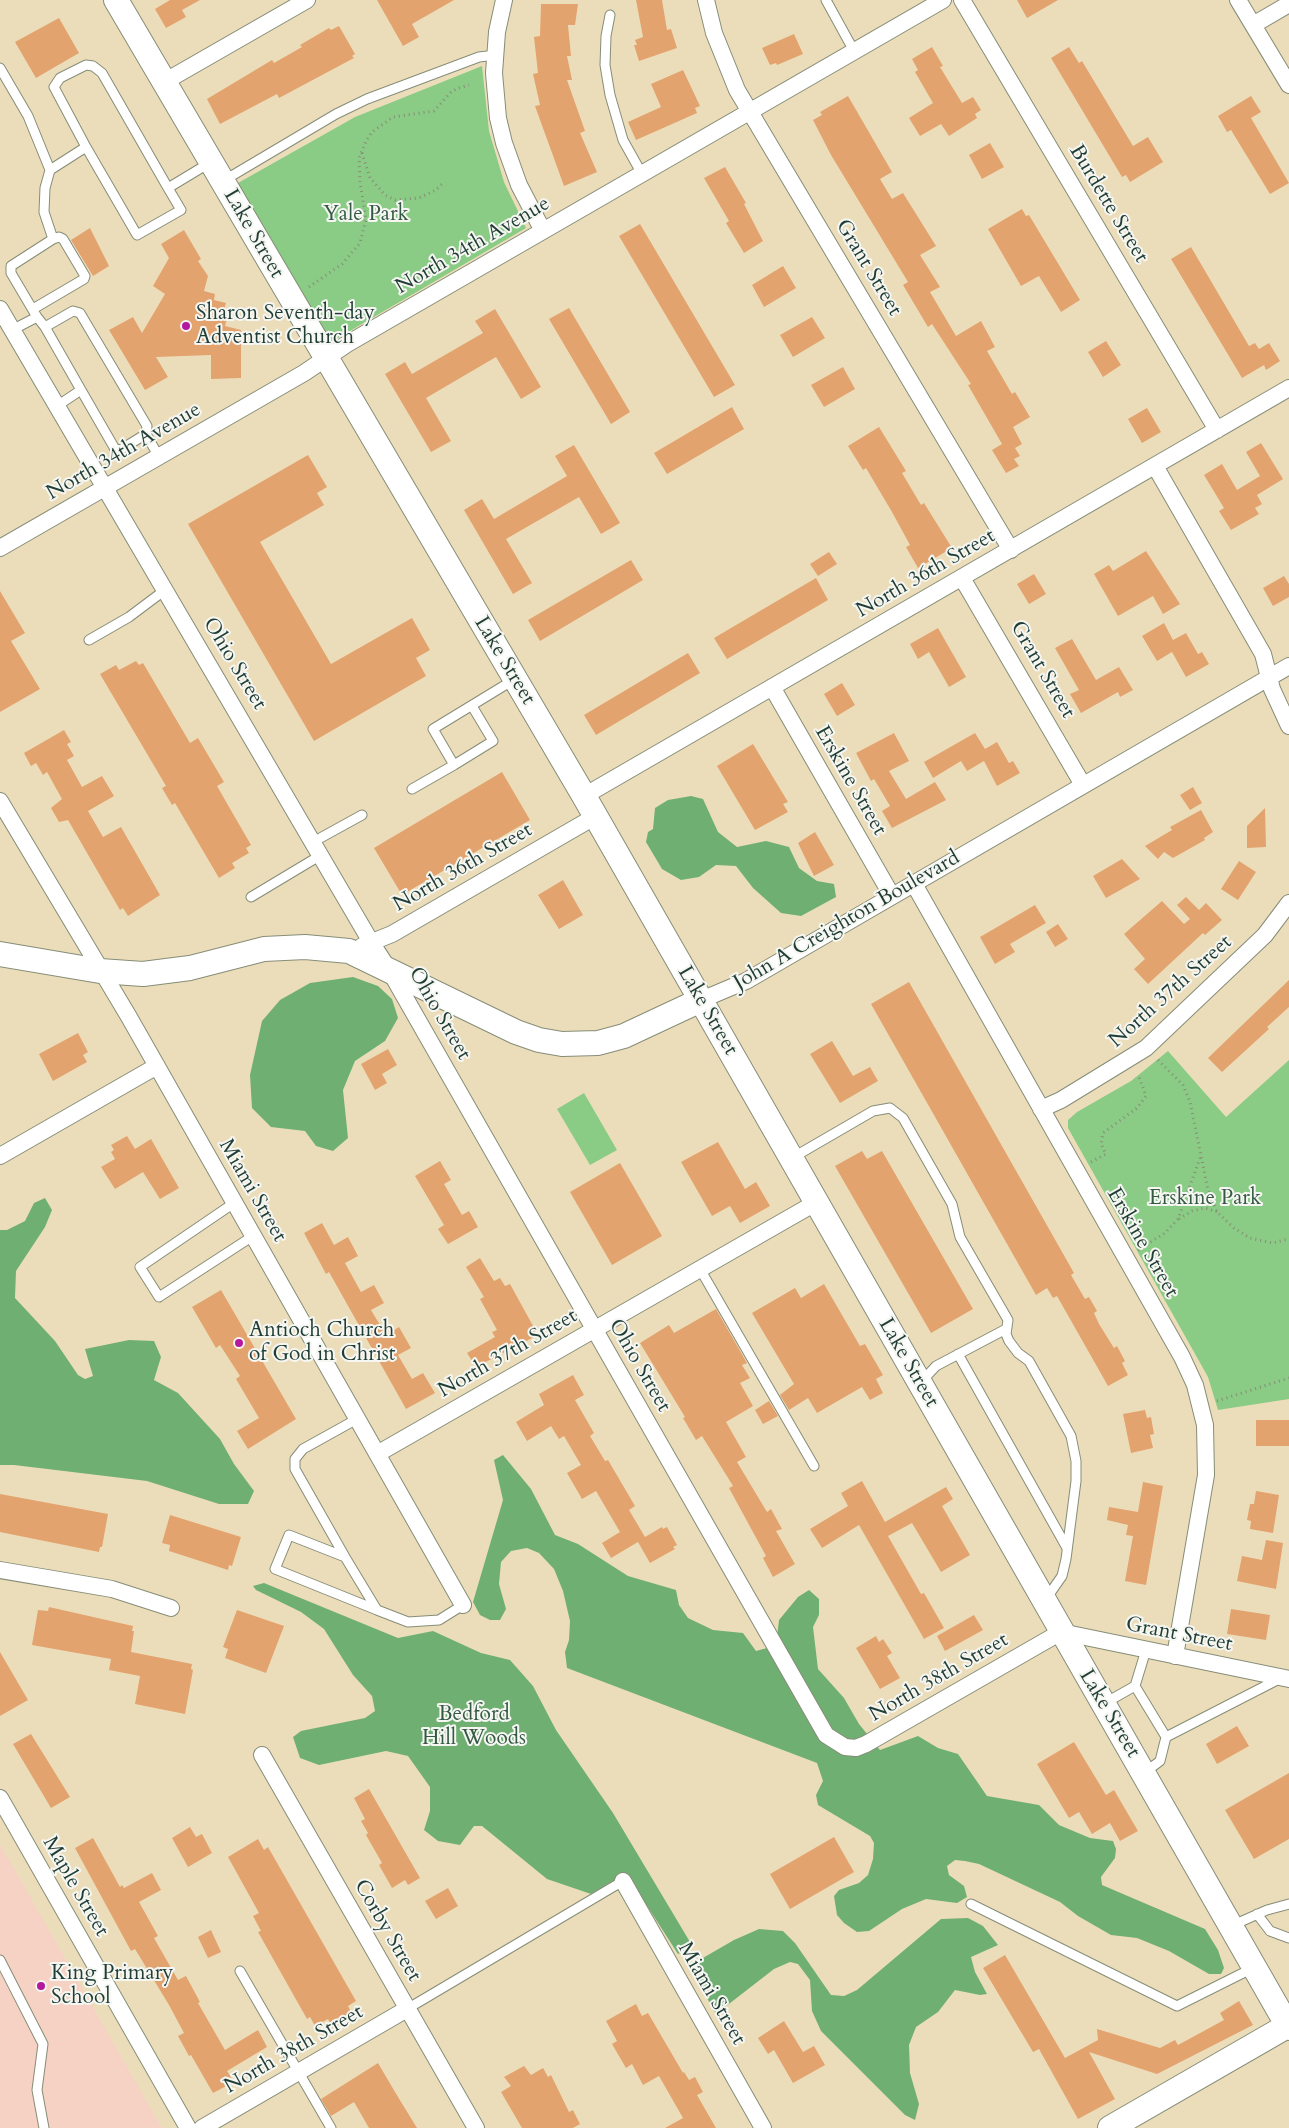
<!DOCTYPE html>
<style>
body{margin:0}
canvas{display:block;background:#ecddba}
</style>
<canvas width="1289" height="2128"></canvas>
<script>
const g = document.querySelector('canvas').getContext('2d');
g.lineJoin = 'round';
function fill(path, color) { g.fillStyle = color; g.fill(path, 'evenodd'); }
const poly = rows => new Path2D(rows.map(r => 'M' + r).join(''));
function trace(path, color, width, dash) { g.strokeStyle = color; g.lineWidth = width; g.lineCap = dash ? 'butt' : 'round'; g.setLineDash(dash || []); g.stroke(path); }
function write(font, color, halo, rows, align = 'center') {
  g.font = font + ' Cardo,serif'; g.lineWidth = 4; g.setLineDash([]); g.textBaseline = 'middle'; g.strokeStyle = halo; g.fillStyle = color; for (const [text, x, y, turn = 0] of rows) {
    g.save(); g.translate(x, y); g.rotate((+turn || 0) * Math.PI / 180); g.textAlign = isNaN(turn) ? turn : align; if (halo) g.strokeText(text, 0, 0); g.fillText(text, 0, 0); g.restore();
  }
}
fill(poly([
 [0,1844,162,2128,0,2128]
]), '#f5d2c3');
fill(poly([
 [482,66,489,131,504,182,526,228,331,342,238,183,355,117],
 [1168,1051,1226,1117,1289,1060,1289,1399,1218,1410,1208,1377,1068,1128,1068,1120,1077,1112,1131,1081],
 [584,1093,617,1150,590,1165,557,1109]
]), '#8acc85');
fill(poly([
 [691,796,703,799,718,832,737,847,766,841,789,847,799,868,817,881,834,884,836,897,801,916,781,913,753,888,736,866,716,865,699,877,681,880,662,869,646,842,648,832,653,829,655,808,668,800],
 [353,977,378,986,392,999,398,1018,385,1041,355,1061,343,1090,348,1138,333,1151,316,1146,305,1131,271,1127,252,1108,250,1075,262,1021,280,1000,310,983],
 [45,1198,52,1210,45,1227,16,1271,15,1298,55,1341,78,1375,85,1379,93,1376,85,1349,129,1340,154,1341,161,1357,154,1380,178,1393,220,1439,234,1464,254,1491,248,1504,219,1504,147,1481,14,1465,0,1465,0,1230,7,1230,25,1221,34,1203],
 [503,1455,531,1489,555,1535,578,1544,628,1576,676,1590,679,1605,688,1618,713,1630,743,1633,756,1651,767,1648,777,1637,779,1620,798,1597,809,1590,819,1599,819,1615,813,1627,818,1669,844,1698,859,1724,880,1750,918,1736,938,1748,958,1754,987,1796,1039,1805,1059,1825,1090,1838,1113,1841,1116,1849,1115,1858,1101,1877,1102,1885,1205,1929,1218,1950,1224,1968,1221,1974,1209,1974,1169,1951,1137,1938,1111,1935,1078,1916,1060,1902,979,1864,965,1861,955,1860,947,1866,949,1875,964,1886,967,1897,957,1903,926,1899,902,1909,869,1931,857,1932,844,1923,837,1915,834,1896,839,1890,859,1883,868,1875,873,1859,874,1843,870,1836,818,1805,816,1795,823,1781,817,1763,567,1668,565,1652,569,1640,570,1621,563,1591,554,1569,539,1553,527,1548,511,1551,501,1562,499,1584,506,1609,500,1620,490,1620,480,1615,473,1602,503,1500,494,1460],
 [264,1583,398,1638,433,1631,481,1653,510,1660,533,1686,556,1730,613,1813,693,1947,678,1954,626,1873,591,1894,547,1879,482,1826,474,1826,460,1845,438,1841,424,1830,430,1811,430,1787,408,1756,386,1751,319,1765,300,1758,293,1737,301,1731,365,1718,375,1711,372,1696,353,1675,324,1629,301,1612,256,1590,253,1586],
 [968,1918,983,1926,998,1945,971,1957,975,1972,987,1994,980,1995,955,1990,938,2012,916,2027,909,2045,910,2073,919,2104,915,2120,905,2115,821,2031,812,2011,810,1980,798,1964,790,1962,774,1969,716,2014,689,1966,734,1940,759,1929,783,1931,795,1943,831,1995,844,1996,857,1990,941,1919]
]), '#6fb072');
fill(poly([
 [170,0,200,0,182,10,186,17,166,28,155,9],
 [377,0,454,0,412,24,419,37,403,46],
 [636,0,662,0,667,30,671,29,677,48,639,61,634,45,637,45,635,40,643,37],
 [1017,0,1058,0,1027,18],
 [541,4,578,4,575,25,568,25,571,56,567,56,572,80,567,80,585,131,580,133,597,172,564,186,535,106,540,105,533,74,538,73,534,37,540,36],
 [59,18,79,53,36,78,15,42],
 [339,26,355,54,352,56,354,58,279,98,277,94,220,124,207,99,272,60,274,63,302,47,300,45,329,28,331,30],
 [794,34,803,54,777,65,776,63,770,65,762,48],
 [932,47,943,66,940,67,962,103,973,97,981,110,975,114,977,118,949,136,941,124,920,136,909,118,933,103,915,72,918,70,912,59],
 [1069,47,1079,63,1082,61,1133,146,1148,137,1163,162,1130,182,1126,175,1122,177,1051,58],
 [683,70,700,106,695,108,697,113,636,140,628,122,661,107,651,84],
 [848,96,892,172,880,179,892,199,903,193,936,246,920,255,940,287,930,292,956,336,981,321,995,347,987,351,1012,394,1015,392,1030,417,1013,427,1022,444,1015,448,1020,456,1014,459,1019,466,1006,473,992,450,1002,444,968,385,971,384,932,324,928,327,903,285,908,282,831,155,813,120,822,115,820,112],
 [1251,96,1261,112,1251,118,1289,183,1270,194,1231,130,1227,132,1218,116],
 [990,143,1004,167,982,179,969,155],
 [725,167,746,203,744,204,763,241,744,253,726,223,729,221,704,178],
 [1022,209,1026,216,1029,215,1080,300,1061,312,1039,276,1021,286,988,229],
 [640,224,735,385,714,397,619,236],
 [90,228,109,266,93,276,71,240],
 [184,230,201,259,198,261,208,276,204,291,215,294,214,300,226,303,223,313,228,315,225,326,241,330,241,378,211,379,211,355,156,357,168,377,145,390,109,330,133,317,142,333,165,294,153,286,169,258,161,244],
 [1191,247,1249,346,1255,343,1259,349,1269,343,1280,361,1266,370,1264,365,1242,378,1171,259],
 [783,266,796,288,764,307,752,285],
 [569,308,630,412,611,424,549,319],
 [495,309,541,387,521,399,496,357,426,398,451,441,431,452,385,374,405,362,412,374,483,333,475,321],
 [812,317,825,338,793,357,780,335],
 [1106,341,1121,365,1103,377,1088,352],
 [843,367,855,389,824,407,811,385],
 [732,407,744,429,667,474,654,453],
 [1147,408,1161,432,1142,443,1128,419],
 [879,427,906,471,902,473,921,505,924,503,952,548,918,568,906,547,910,545,892,512,866,468,863,470,848,446],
 [1261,443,1283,479,1257,495,1262,504,1255,508,1259,514,1231,530,1219,511,1224,508,1204,475,1222,464,1237,490,1260,476,1246,452],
 [574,445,620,523,601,534,579,497,506,539,532,583,513,594,464,510,482,499,494,519,567,476,555,456],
 [308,455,327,487,317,493,324,505,260,542,331,664,412,618,430,650,416,658,426,676,314,741,188,524],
 [1146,551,1180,604,1163,614,1153,596,1118,616,1094,574,1109,565,1113,571],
 [829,552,837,564,818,576,810,564],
 [631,560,643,580,540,641,528,620],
 [1034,574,1046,594,1029,604,1017,584],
 [1284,576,1289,584,1289,597,1273,606,1263,588],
 [816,578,828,600,727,659,714,638],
 [0,591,25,633,11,641,40,689,0,712],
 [1164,623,1173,640,1186,633,1198,654,1202,652,1209,664,1186,677,1172,652,1157,661,1142,636],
 [938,628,966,677,949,687,929,652,918,659,910,644],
 [1072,639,1096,680,1119,667,1133,690,1120,697,1118,692,1081,713,1070,694,1079,690,1055,648],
 [688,653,700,673,596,735,584,715],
 [136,661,139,665,143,663,190,743,198,738,224,782,217,786,251,845,246,848,249,853,232,863,235,868,219,878,175,803,172,805,162,788,166,786,100,674,116,665,119,670],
 [842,683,855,705,837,716,824,694],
 [64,730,71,742,67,744,74,756,67,760,82,787,102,776,114,796,88,811,103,837,121,827,160,895,128,916,123,908,120,910,68,820,59,822,51,808,62,799,47,772,43,775,36,763,31,766,24,753],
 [894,733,909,761,889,771,906,799,935,782,946,800,892,828,882,811,890,806,874,779,871,781,856,753],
 [975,733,985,749,997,742,1009,763,1013,761,1020,773,997,786,984,761,967,771,961,761,933,778,924,762],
 [753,744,788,802,783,804,788,812,755,830,717,766],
 [502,772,530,820,402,895,374,848],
 [1193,787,1202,803,1190,810,1180,795],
 [1265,808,1266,847,1247,848,1247,826],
 [1201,810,1213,832,1204,838,1205,840,1173,858,1164,852,1158,859,1145,846,1172,830,1170,827],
 [815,832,834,865,814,876,798,843],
 [1122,859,1140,879,1106,898,1093,876],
 [1239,861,1256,872,1238,900,1221,889],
 [563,880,583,915,559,929,538,895],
 [1186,897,1199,910,1206,903,1222,920,1205,935,1203,933,1148,984,1134,969,1145,959,1124,934,1162,901,1184,924,1190,919,1177,905],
 [1035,905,1046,923,1010,944,1015,952,995,964,980,937],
 [1058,924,1068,939,1055,947,1046,932],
 [1289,980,1289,1007,1267,1027,1269,1029,1222,1072,1208,1058],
 [909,982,1074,1273,1071,1275,1085,1299,1089,1297,1097,1311,1094,1313,1099,1324,1114,1348,1117,1346,1125,1361,1122,1363,1128,1375,1108,1386,1057,1296,1053,1298,1047,1288,1036,1295,871,1004],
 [78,1033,88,1052,83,1055,87,1062,53,1081,39,1054],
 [832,1041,853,1076,870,1067,878,1081,840,1103,810,1054],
 [388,1049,397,1065,382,1074,387,1083,375,1090,361,1064],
 [127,1136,135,1149,151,1139,179,1188,160,1199,143,1172,115,1189,101,1167,115,1159,111,1152,114,1150,111,1145],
 [718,1142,745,1189,756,1182,770,1206,740,1223,730,1206,712,1216,681,1162],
 [862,1151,867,1159,882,1151,973,1309,931,1333,835,1166],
 [440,1161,451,1180,444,1184,462,1215,469,1211,478,1227,448,1244,438,1229,444,1225,415,1176],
 [620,1163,662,1236,612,1265,570,1192],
 [322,1223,334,1245,348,1237,358,1256,345,1263,361,1292,374,1285,384,1303,371,1310,386,1335,399,1327,411,1348,398,1355,412,1379,423,1373,435,1393,406,1409,329,1272,326,1274,304,1233],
 [480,1258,494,1281,500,1278,505,1286,510,1284,538,1335,476,1367,467,1353,495,1337,492,1332,497,1330,480,1299,484,1297,466,1267],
 [824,1284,860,1346,865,1344,883,1375,876,1379,883,1393,870,1400,862,1387,817,1413,808,1398,789,1410,780,1395,794,1384,752,1313,795,1288,801,1298],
 [221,1290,296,1419,248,1449,237,1431,259,1418,236,1379,240,1376,220,1345,216,1348,192,1307],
 [716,1309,747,1363,742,1365,750,1378,740,1383,753,1406,726,1422,746,1457,737,1462,767,1512,771,1509,782,1529,776,1531,795,1564,773,1577,763,1558,766,1556,729,1488,733,1486,702,1436,696,1440,683,1418,685,1417,640,1343,669,1325,674,1333],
 [573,1375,584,1395,575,1400,594,1433,590,1436,605,1461,608,1460,635,1506,629,1510,645,1537,662,1527,663,1529,667,1527,677,1545,673,1547,675,1549,650,1563,638,1542,611,1558,602,1543,620,1532,596,1491,582,1499,567,1473,581,1465,564,1436,559,1439,551,1426,527,1441,516,1422,544,1405,539,1394],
 [769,1401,778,1416,763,1424,755,1410],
 [1145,1410,1147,1418,1151,1417,1154,1434,1150,1435,1153,1448,1131,1453,1123,1414],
 [1256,1420,1289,1420,1289,1446,1256,1446],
 [862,1481,885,1522,946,1487,953,1499,942,1506,970,1555,941,1572,912,1523,888,1536,921,1594,924,1593,944,1628,924,1639,859,1525,822,1548,810,1529,848,1506,841,1493],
 [1143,1482,1163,1486,1146,1585,1125,1581,1133,1536,1126,1535,1128,1525,1107,1520,1109,1507,1138,1512],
 [1256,1491,1279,1495,1273,1533,1250,1529,1251,1521,1247,1520,1250,1504,1254,1504],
 [0,1494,108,1514,102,1547,100,1547,99,1552,0,1532],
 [170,1515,241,1537,232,1566,229,1565,228,1570,169,1551,170,1545,162,1543],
 [1266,1540,1283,1543,1276,1589,1237,1581,1242,1556,1262,1560],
 [49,1607,133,1626,132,1631,134,1631,131,1652,192,1664,191,1669,193,1670,185,1714,135,1704,140,1676,109,1670,111,1659,32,1645,38,1610,48,1611],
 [1231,1609,1270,1615,1266,1640,1227,1634],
 [237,1610,284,1626,266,1673,225,1658,228,1649,223,1647],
 [974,1615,983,1630,945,1651,937,1636],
 [876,1636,879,1642,883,1639,892,1653,887,1656,900,1678,880,1689,856,1648],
 [0,1652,28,1700,0,1716],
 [1237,1726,1249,1746,1217,1764,1206,1744],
 [31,1734,70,1797,51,1808,13,1744],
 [1074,1742,1106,1795,1114,1790,1138,1831,1120,1841,1110,1823,1092,1834,1079,1812,1069,1818,1037,1764],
 [1289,1773,1289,1839,1254,1859,1225,1810],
 [369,1789,420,1878,408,1885,405,1880,392,1888,379,1865,382,1863,366,1835,368,1833,361,1821,365,1819,354,1798],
 [190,1827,196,1837,202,1834,212,1853,188,1867,172,1838],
 [834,1837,854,1872,790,1909,770,1874],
 [93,1838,120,1887,122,1885,124,1888,152,1873,161,1890,139,1902,158,1936,154,1938,178,1980,186,1976,200,2002,198,2003,225,2050,258,2030,267,2047,227,2071,234,2082,213,2093,191,2055,189,2056,178,2036,184,2033,169,2005,135,1949,131,1951,75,1848],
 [258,1839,264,1850,268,1847,356,2001,348,2006,353,2016,333,2028,328,2019,315,2026,310,2017,307,2019,258,1932,261,1931,253,1916,259,1913,228,1857],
 [448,1888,458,1906,436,1919,425,1901],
 [211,1930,221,1952,208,1958,198,1937],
 [1005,1955,1065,2058,1098,2040,1097,2029,1160,2048,1175,2040,1178,2045,1224,2020,1220,2013,1239,2001,1253,2025,1157,2074,1089,2052,1115,2099,1078,2119,1039,2049,1033,2052,983,1968],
 [636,2004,642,2016,648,2013,683,2073,684,2072,689,2080,695,2077,703,2092,697,2095,716,2128,665,2128,683,2118,659,2076,643,2085,632,2064,626,2068,612,2044,617,2041,606,2021],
 [784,2021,803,2052,814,2046,825,2065,793,2083,774,2050,768,2054,758,2038],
 [378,2063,395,2092,417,2128,369,2128,354,2102,331,2116,321,2099],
 [524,2066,531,2075,543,2068,548,2077,551,2075,569,2112,573,2110,580,2124,573,2128,522,2128,501,2092,511,2086,504,2077]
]), '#e3a36e');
const lane = poly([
 [826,0,854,51],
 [610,15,606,36,605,65,610,95,623,140,642,174],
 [0,68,28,116,50,170],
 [86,147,54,87,60,78,86,65,93,66,102,73,168,188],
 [223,181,336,114,367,99,479,57,496,55],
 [33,309,84,279,85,276,63,239,59,237,53,239],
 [37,317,11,273,11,266,53,239,44,212,45,188,50,170,86,147,137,235,181,210,168,188,211,162],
 [45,327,73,311,80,313,147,426,146,434],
 [12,330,37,317,45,327,81,390,57,406],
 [81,390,115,449,120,450,146,434,159,457],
 [89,640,129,617,165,590],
 [472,706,493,741,454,765,433,729,515,679],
 [412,789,454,765],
 [313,842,362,815],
 [251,897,321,855],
 [792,1158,873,1111,890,1108,903,1118,952,1204,960,1237,1008,1320,1006,1334,1009,1341,1018,1353,1029,1361,1071,1436,1076,1461,1076,1481,1066,1559,1062,1576,1046,1599],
 [234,1203,140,1267,159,1297,253,1236],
 [700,1269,814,1466],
 [958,1354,1067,1548],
 [922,1381,936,1366,1006,1329],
 [357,1419,303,1449,295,1459,295,1469,345,1557,377,1610,408,1622,439,1620,463,1605],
 [345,1557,289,1535,275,1569,377,1610],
 [1135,1686,1166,1737,1160,1761,1144,1773],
 [1105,1703,1135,1686,1146,1650],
 [1166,1737,1281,1678],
 [971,1904,1177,2006,1253,1968],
 [1257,1914,1270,1931,1289,1938],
 [1231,1926,1267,1910,1289,1904],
 [0,1960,43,2044,37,2090,44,2128],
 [240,1971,331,2128],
 [407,2009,623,1881]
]);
const street = poly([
 [504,0,497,32,494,73,498,118,504,143,519,185,543,231],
 [706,0,714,33,737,90,1011,550],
 [962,0,1217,430],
 [1238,0,1289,85],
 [1253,25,1289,4],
 [164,82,307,0],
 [0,309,371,942,391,973,826,1735,845,1747,856,1748,866,1744,1061,1632,1289,1679],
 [1155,466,1263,654,1272,689,1289,726],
 [0,548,304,373,347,344,943,0],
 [962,578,1083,785],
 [772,687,892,896],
 [584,796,1289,388],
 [0,801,129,1017,463,1605],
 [914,884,1182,1357,1195,1385,1205,1425,1206,1475,1175,1656],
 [362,946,392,934,596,816],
 [701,1000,746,981,1289,666],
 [1041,1109,1061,1100,1146,1048,1265,935,1289,903],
 [0,1156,157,1066],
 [377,1454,817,1202],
 [0,1570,112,1589,171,1608],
 [262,1755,476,2128],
 [0,1798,188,2128],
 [623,1881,763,2128],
 [202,2128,407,2009]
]);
const secondary = poly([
 [116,0,584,796,1289,2028],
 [0,954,100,971,143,974,190,968,264,949,305,947,349,951,516,1032,539,1040,562,1044,598,1043,624,1036,701,1000],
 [1110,2128,1289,2025]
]);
trace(lane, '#868d77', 11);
trace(street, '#868d77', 18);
trace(secondary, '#868d77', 26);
trace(poly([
 [362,153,370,178,385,195,395,200,419,198,436,190,444,182],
 [309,287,342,264,360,243,366,219,360,182,359,158,366,141,372,132,393,117,434,111,451,92,458,88,469,85],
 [1158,1060,1183,1085,1190,1102,1208,1190,1217,1212,1234,1228,1250,1238,1272,1243,1289,1239],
 [1091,1162,1106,1154,1101,1144,1103,1133,1137,1108,1146,1096,1138,1074],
 [1179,1219,1192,1211,1205,1208,1217,1212],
 [1138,1250,1165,1233,1178,1219,1200,1158],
 [1217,1401,1289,1378]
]), '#868d77', 3, [1, 4]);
trace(lane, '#fff', 9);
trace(street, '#fff', 16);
trace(secondary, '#fff', 24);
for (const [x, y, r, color] of [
 [186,326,5,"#b5179e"],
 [239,1343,5,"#b5179e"],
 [41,1986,5,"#b5179e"]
]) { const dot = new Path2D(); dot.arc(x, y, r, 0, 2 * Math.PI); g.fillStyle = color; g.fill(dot); trace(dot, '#f6f6f2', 2); }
write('21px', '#1f3d34', '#f6f6f2', [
 ["Burdette Street",1108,204,59],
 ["Lake Street",253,234,60],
 ["North 34th Avenue",473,246,-30],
 ["Grant Street",868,268,59],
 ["North 34th Avenue",124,452,-30],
 ["North 36th Street",926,574,-30],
 ["Lake Street",504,661,59],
 ["Ohio Street",234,664,59],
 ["Grant Street",1042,670,60],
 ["Erskine Street",850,781,60],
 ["North 36th Street",463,868,-30],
 ["John A Creighton Boulevard",847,921,-30],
 ["North 37th Street",1171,992,-42],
 ["Lake Street",707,1011,60],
 ["Ohio Street",439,1014,60],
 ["Miami Street",252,1191,60],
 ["Erskine Street",1142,1243,60],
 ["North 37th Street",508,1354,-30],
 ["Lake Street",908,1363,60],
 ["Ohio Street",639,1366,60],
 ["Grant Street",1179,1635,11],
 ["North 38th Street",939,1678,-30],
 ["Lake Street",1109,1714,59],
 ["Maple Street",75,1887,60],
 ["Corby Street",387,1931,60],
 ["Miami Street",711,1994,60],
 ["North 38th Street",294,2050,-30]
]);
write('21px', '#345a44', '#f6f6f2', [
 ["Yale Park",366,215],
 ["Erskine Park",1205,1199],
 ["Bedford",474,1715],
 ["Hill Woods",474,1739]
]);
write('21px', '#1f3d34', '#f6f6f2', [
 ["Sharon Seventh-day",196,314],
 ["Adventist Church",196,338],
 ["Antioch Church",249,1331],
 ["of God in Christ",249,1355],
 ["King Primary",51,1974],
 ["School",51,1998]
], 'left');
</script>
